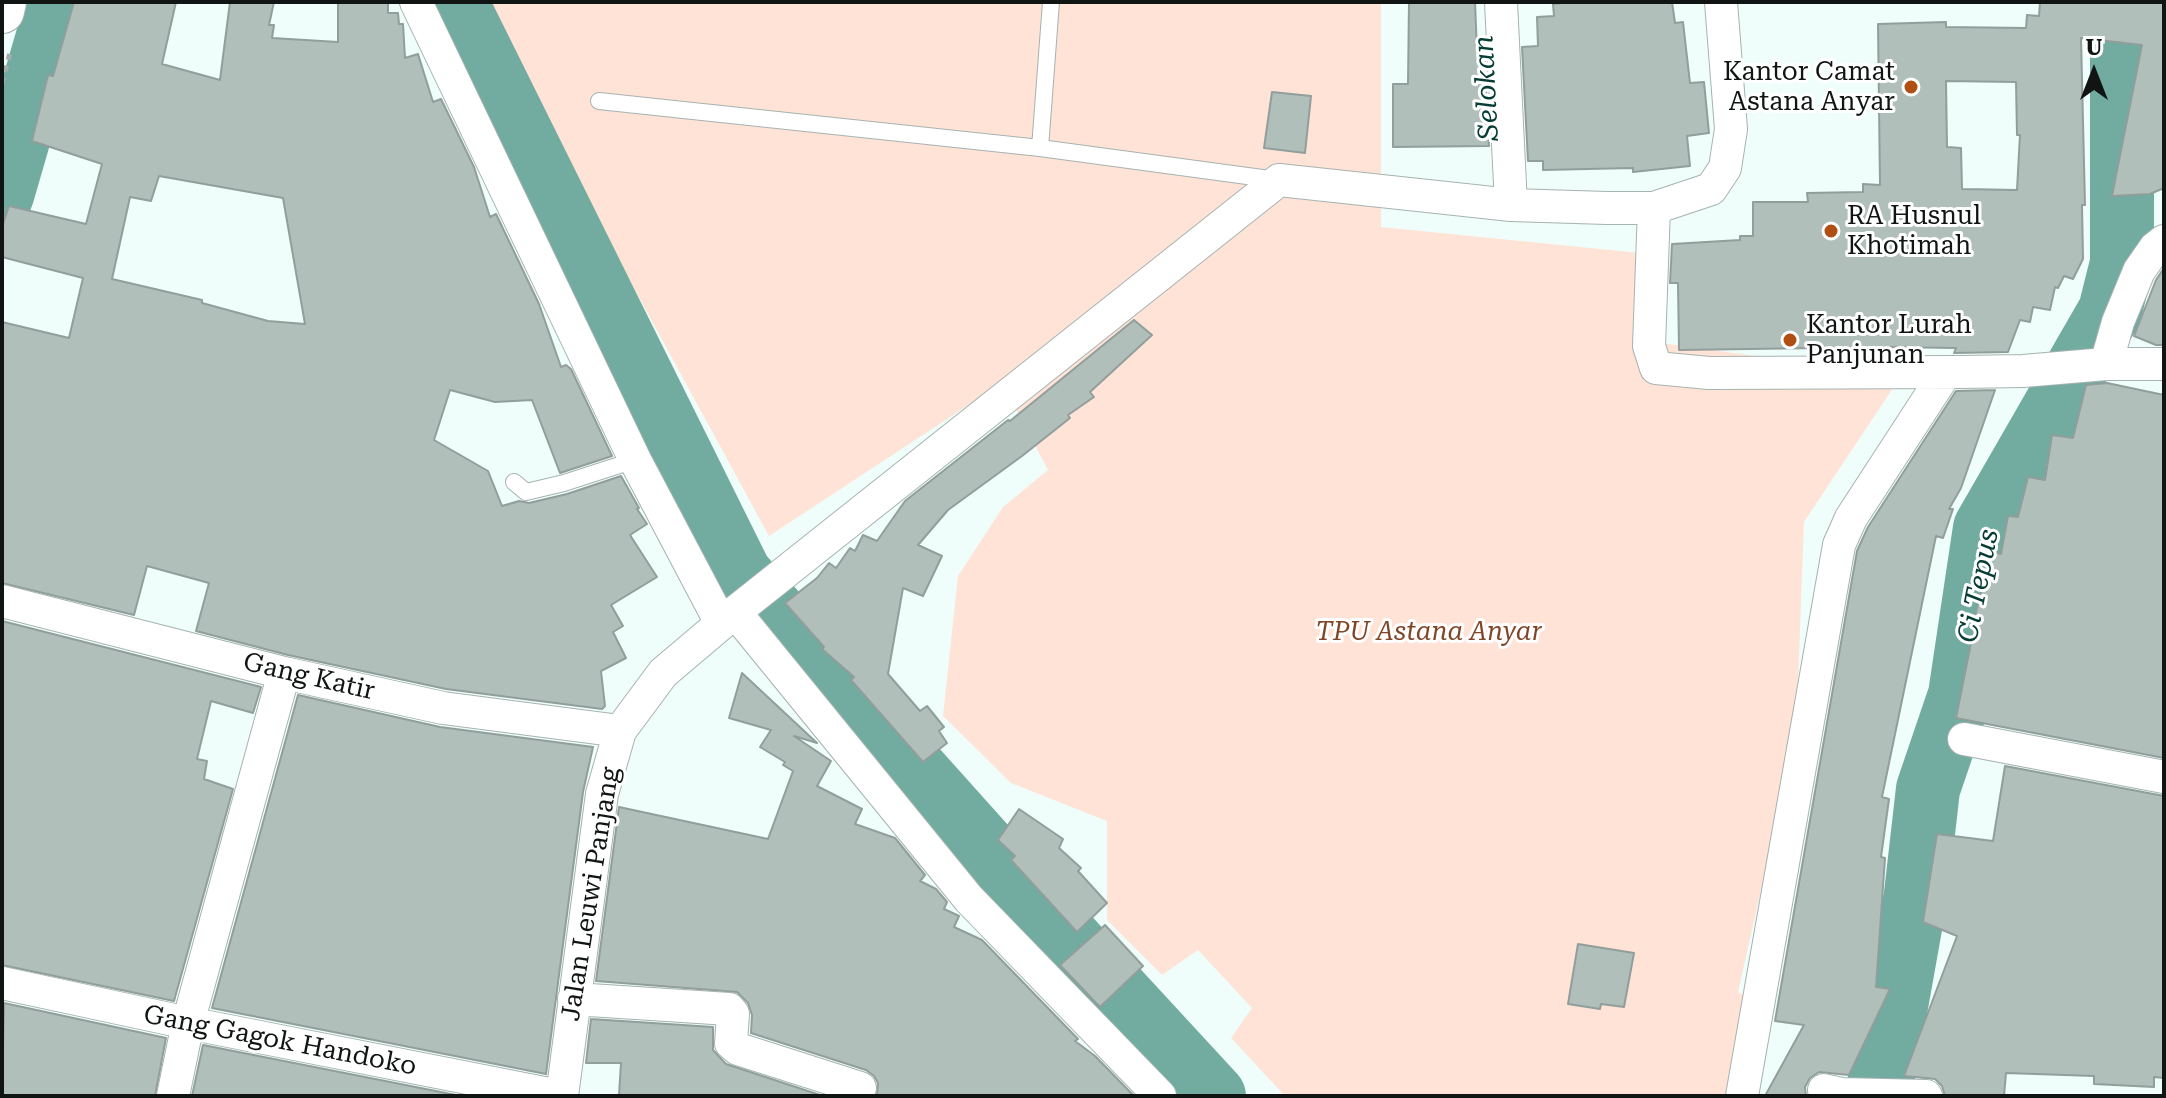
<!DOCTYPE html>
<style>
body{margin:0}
#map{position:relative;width:2166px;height:1098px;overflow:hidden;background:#effefa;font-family:"Roboto Serif",serif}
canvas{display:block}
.frame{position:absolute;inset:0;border:4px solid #101514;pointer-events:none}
.north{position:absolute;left:2054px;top:32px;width:80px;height:80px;-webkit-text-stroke:6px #fff;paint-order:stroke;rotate:0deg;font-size:22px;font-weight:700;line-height:32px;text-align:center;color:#101514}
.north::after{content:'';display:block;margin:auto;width:28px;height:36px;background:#101514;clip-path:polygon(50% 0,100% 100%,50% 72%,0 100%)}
</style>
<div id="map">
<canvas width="2166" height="1098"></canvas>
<div class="frame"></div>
<div class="north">U</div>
</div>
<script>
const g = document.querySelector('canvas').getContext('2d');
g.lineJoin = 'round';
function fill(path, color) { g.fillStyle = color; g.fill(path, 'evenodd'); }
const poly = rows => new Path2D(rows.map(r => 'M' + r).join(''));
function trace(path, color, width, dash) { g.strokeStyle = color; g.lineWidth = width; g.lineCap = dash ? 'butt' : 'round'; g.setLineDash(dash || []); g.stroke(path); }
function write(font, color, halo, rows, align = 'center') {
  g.font = font + ' "Roboto Serif",serif'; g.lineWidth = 6; g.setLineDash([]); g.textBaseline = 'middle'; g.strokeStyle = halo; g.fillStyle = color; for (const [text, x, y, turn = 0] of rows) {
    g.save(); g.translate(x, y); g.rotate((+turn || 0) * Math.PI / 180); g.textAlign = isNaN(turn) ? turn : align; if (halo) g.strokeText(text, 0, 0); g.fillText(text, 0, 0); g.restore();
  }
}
fill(poly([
 [478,2,1381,2,1381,227,1660,255,1661,343,1901,376,1804,522,1791,870,1764,876,1738,992,1761,1006,1744,1096,1285,1096,1231,1038,1252,1008,1198,950,1162,975,1107,920,1107,821,1011,783,943,716,958,576,1003,507,1048,470,1002,383,769,536]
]), '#ffe3d6');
trace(poly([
 [456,2,740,574,1001,865,1214,1096],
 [2,195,58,2],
 [1875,1096,1885,1068,1916,894,1928,789,1960,695,1985,528,2110,311,2122,263,2122,2]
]), '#72ab9f', 64);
const building = poly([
 [74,2,176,2,162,64,220,80,230,2,274,2,269,25,274,25,272,38,338,42,338,2,388,2,388,13,398,13,399,24,403,24,405,58,418,54,433,102,441,99,474,167,490,217,496,214,539,304,561,367,566,365,571,369,612,456,560,473,532,400,495,402,450,390,434,440,488,471,502,506,519,501,529,503,567,494,621,476,639,508,637,509,647,524,630,535,657,577,611,605,623,626,613,632,626,658,601,671,605,706,602,709,446,689,288,655,196,631,209,583,147,566,134,615,2,583,2,322,69,338,83,278,2,257,2,227,9,206,86,224,102,164,32,141,48,75,53,76,74,2],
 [159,176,283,198,305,324,268,321,202,303,202,300,112,279,130,197,151,201,159,176],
 [1409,2,1475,2,1477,51,1484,50,1489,146,1393,147,1393,84,1408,84,1409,2],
 [1572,2,1672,2,1675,23,1683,22,1690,83,1704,82,1709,133,1687,136,1690,166,1633,172,1633,168,1543,170,1543,161,1528,161,1522,47,1538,46,1537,17,1554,16,1553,4,1572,2],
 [2040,2,2164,2,2164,188,2150,194,2112,196,2142,45,2081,38,2085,205,2082,205,2083,259,2073,279,2064,276,2058,288,2055,287,2050,310,2033,307,2030,322,2020,320,2008,352,1954,353,1956,348,1889,347,1679,350,1678,283,1670,283,1672,244,1740,240,1740,236,1753,236,1753,202,1808,202,1807,193,1863,192,1863,184,1880,185,1878,24,1946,22,1946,27,2026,28,2027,15,2039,16,2040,2],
 [1946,81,2016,82,2017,135,2020,135,2017,190,1962,189,1961,148,1947,147,1946,81],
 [1272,92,1311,96,1305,153,1264,148,1272,92],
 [2164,268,2164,345,2156,345,2134,336,2156,280,2164,268],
 [1134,320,1152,335,1090,392,1094,397,1068,415,1070,418,1022,456,948,510,918,545,942,556,923,596,903,588,888,674,920,711,927,706,944,727,939,731,947,743,923,762,851,680,854,677,822,649,824,647,785,603,817,578,829,563,836,568,850,548,855,551,863,535,877,541,905,501,1008,420,1010,421,1134,320],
 [2107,383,2164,395,2164,758,1956,718,1974,628,1972,628,1991,551,2001,554,2008,516,2018,517,2028,477,2045,480,2052,435,2073,438,2086,385,2107,383],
 [1995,390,1961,488,1949,509,1953,509,1943,538,1936,536,1882,797,1889,799,1881,857,1885,858,1876,987,1890,989,1849,1075,1819,1072,1810,1078,1805,1087,1806,1096,1765,1096,1804,1025,1775,1021,1857,551,1868,527,1956,391,1995,390],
 [2,621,261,687,253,713,211,701,197,759,207,761,204,779,233,789,174,1001,2,965,2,621],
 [742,673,817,743,794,736,831,761,817,786,862,809,855,824,895,838,925,875,920,881,936,889,947,902,944,909,959,916,954,927,982,940,1078,1039,1075,1041,1095,1056,1134,1096,877,1096,878,1083,874,1076,866,1070,751,1033,752,1015,748,1003,737,992,596,981,619,807,768,839,793,771,783,765,785,762,760,747,771,730,729,718,742,673],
 [298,695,440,727,593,747,583,792,546,1074,212,1008,298,695],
 [2005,766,2164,796,2164,1078,2154,1077,2154,1087,2094,1084,2094,1076,2006,1073,2004,1096,1945,1096,1942,1086,1935,1079,1904,1076,1957,936,1923,922,1937,834,1993,841,2005,766],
 [1019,809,1063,839,1059,848,1081,868,1078,871,1107,903,1077,932,1011,860,1015,856,998,840,1019,809],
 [1105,925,1143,966,1100,1007,1060,965,1105,925],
 [1578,944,1634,953,1624,1007,1601,1004,1600,1009,1568,1004,1578,944],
 [4,1003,166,1038,155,1096,2,1096,4,1003],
 [591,1019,713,1027,713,1050,726,1064,823,1096,619,1095,621,1063,586,1063,591,1019],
 [203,1045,461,1096,192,1096,203,1045]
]);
fill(building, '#b1bfbb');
trace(building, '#919e9b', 2);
const service = poly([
 [599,101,1040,148,1277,180],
 [1040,148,1051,2],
 [514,482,526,492,564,483,635,460]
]);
const minor = poly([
 [416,2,635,460,721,623],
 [1501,2,1511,205],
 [1654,208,1649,346,1656,368,1709,373,1960,372,2023,371,2106,364,2164,364],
 [2106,364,2118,322,2139,271,2155,248,2164,241],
 [2,601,284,673,443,708,620,731],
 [735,612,969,899,1160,1096],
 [1964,739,2164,777],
 [2,983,188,1023,559,1096],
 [574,999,729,1009,733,1014,731,1043,738,1049,860,1088],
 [1824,1090,1842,1094,1926,1096],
 [173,1096,188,1023,284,673],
 [562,1096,602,794,620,731,663,673,735,612,1279,180,1511,205,1607,208,1654,208,1711,189,1725,168,1731,129,1721,2],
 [1742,1096,1839,545,1851,518,1946,372]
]);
const primary = poly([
 [2,11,4,2]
]);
trace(service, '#a6b3b0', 18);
trace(minor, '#a6b3b0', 34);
trace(primary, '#a6b3b0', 46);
trace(poly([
 [2,83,11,49]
]), '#a4afac', 5, [6, 6]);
trace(service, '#fff', 16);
trace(minor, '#fff', 32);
trace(primary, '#fff', 44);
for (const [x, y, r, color] of [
 [1911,87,8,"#b14f12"],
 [1831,231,8,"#b14f12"],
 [1790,340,8,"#b14f12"]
]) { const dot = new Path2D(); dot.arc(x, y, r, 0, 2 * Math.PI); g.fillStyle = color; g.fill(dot); trace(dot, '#fff', 3); }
write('26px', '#101514', '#fff', [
 ["Kantor Camat",1895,72,"right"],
 ["Astana Anyar",1895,102,"right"],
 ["RA Husnul",1847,216],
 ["Khotimah",1847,246],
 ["Kantor Lurah",1806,325],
 ["Panjunan",1806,355]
], 'left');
write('italic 26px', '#814628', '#fff', [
 ["TPU Astana Anyar",1429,632]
]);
write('26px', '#101514', '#fff', [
 ["Gang Katir",309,677,13],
 ["Jalan Leuwi Panjang",591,894,-81],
 ["Gang Gagok Handoko",280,1041,11]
]);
write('italic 28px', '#053c34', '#fff', [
 ["Selokan",1487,88,-93],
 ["Ci Tepus",1979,586,-79]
]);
</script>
